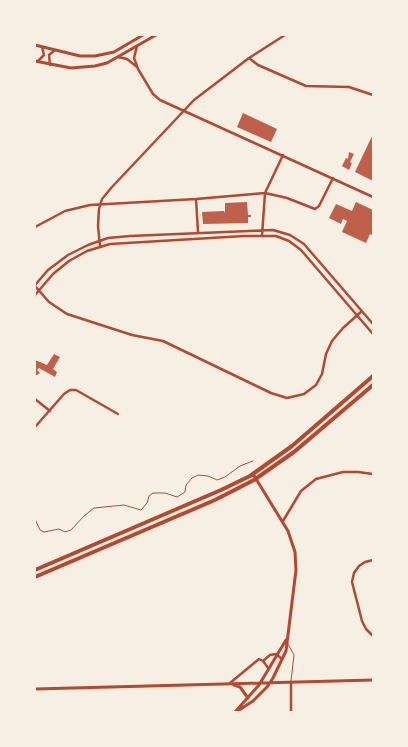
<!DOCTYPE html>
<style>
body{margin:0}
#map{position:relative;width:408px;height:747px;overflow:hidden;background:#f6efe4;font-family:"Archivo Narrow",sans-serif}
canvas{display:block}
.frame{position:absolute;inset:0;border:36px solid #f6efe4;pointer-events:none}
</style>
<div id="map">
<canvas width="408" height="747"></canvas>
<div class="frame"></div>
</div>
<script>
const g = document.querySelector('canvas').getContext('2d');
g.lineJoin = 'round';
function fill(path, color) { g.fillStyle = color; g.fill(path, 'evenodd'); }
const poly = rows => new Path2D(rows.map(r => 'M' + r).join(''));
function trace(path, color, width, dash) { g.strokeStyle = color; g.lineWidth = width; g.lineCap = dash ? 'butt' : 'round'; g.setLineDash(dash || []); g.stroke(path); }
fill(poly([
 [243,113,277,129,271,142,237,127],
 [373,134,373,181,355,172],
 [349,152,354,154,350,162,352,163,349,170,342,166,346,158,348,159],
 [247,202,248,215,251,215,251,217,248,217,248,223,203,224,202,212,224,211,225,213,225,203],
 [356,202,373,210,373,236,370,234,366,243,342,232,347,221,343,219,341,224,329,218,336,204,352,211],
 [54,354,60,357,53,369,57,372,55,377,39,368,37,370,40,373,37,375,35,375,35,360,47,365]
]), '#bf614a');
trace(poly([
 [35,519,40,530,44,532,59,529,65,532,71,530,84,516,94,508,124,505,141,510,147,503,149,496,153,493,165,493,177,497,185,492,186,485,192,478,198,475,208,476,217,480,225,477,240,466,253,461]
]), '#b5482f', 1);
trace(poly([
 [288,644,294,655,291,681]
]), '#b5482f', 1);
trace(poly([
 [137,46,134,58,138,69,153,94,160,100,373,197],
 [118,57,127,59,137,67],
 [249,58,258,65,306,86,349,87,373,95],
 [38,61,44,55,42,47],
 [50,65,49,55,55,50],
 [196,199,198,232],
 [35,227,65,211,90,205,196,199,265,193,287,198,315,209,319,206,333,178],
 [262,236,265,193,283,155],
 [100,246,98,226,99,209,102,199,112,187,194,100,249,58,285,35],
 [35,285,48,270,68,255,88,245,108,238,130,236,273,230,290,235,304,244,373,324],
 [35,286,49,302,67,314,132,335,163,341,271,393,287,398,304,394,316,385,322,374,326,354,332,341,343,328,362,311],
 [35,295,53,274,69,261,87,251,110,244,244,236,276,236,289,241,301,250,373,334],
 [35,399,50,411],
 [35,427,64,394,70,390,76,390,118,414],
 [283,521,301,491,316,479,343,472,358,472,373,474],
 [373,560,365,562,359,566,354,573,352,582,362,621,366,629,373,636],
 [263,661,269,669],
 [291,682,291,712],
 [230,683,259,659,263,661,270,655,276,654,282,659]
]), '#b5482f', 2.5);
trace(poly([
 [35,45,80,56,95,56,114,52,143,35],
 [35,61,71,68,95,66,107,63,156,35],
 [234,685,240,687,248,698],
 [35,689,373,680],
 [235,712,259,685,286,640],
 [236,712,253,701,267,687,273,678,286,651,296,570,295,552,288,531,253,474]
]), '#b5482f', 3);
trace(poly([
 [35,570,221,490,250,476,292,446,373,376],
 [35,577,215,500,254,480,294,452,373,385]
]), '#b5482f', 4);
</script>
